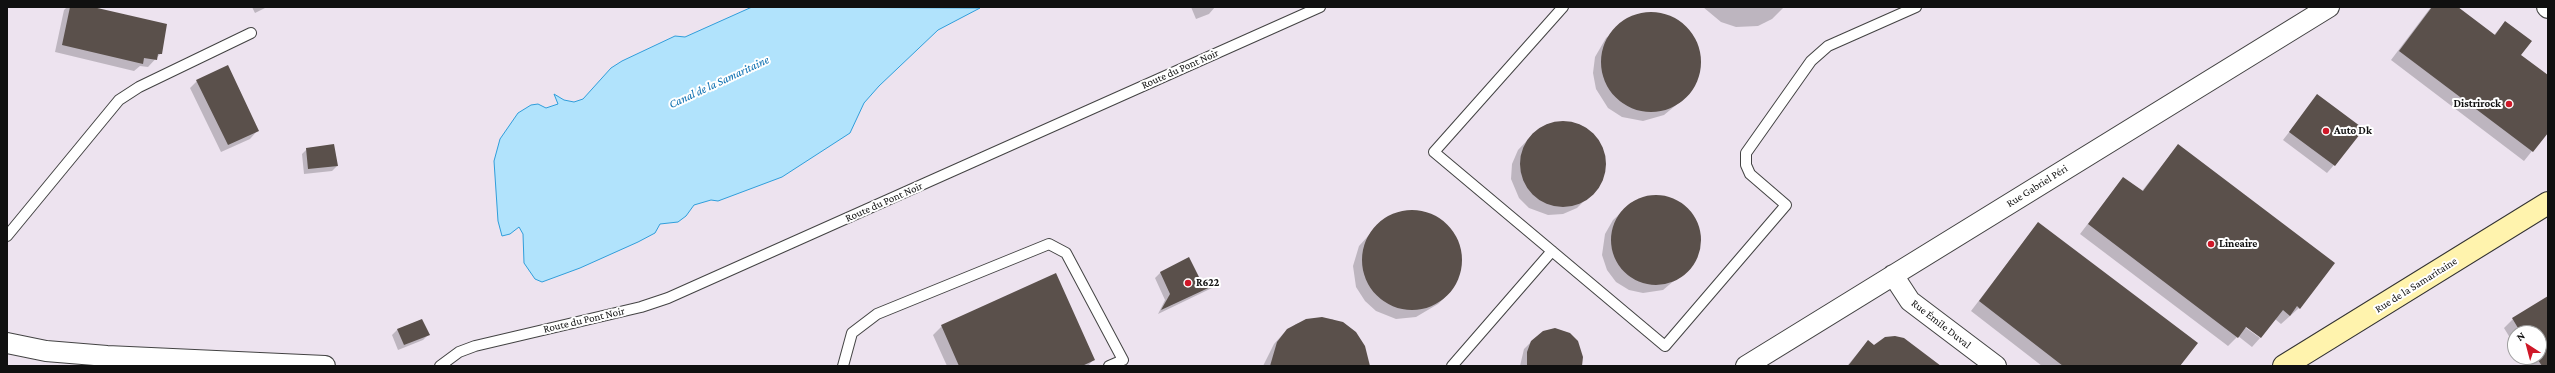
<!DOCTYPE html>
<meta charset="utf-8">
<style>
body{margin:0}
#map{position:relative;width:2555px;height:373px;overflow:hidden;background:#fffcf2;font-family:"Crimson Pro",serif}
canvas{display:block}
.frame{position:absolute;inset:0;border:8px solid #101010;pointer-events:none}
.north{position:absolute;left:2507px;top:325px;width:40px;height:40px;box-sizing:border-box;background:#fff;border:1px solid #9f9f9f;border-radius:50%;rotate:324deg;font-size:11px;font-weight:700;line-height:16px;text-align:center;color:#101010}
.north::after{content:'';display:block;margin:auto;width:14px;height:18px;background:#cf1828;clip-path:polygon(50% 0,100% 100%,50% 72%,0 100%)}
</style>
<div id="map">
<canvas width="2555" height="373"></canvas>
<div class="frame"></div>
<div class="north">N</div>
</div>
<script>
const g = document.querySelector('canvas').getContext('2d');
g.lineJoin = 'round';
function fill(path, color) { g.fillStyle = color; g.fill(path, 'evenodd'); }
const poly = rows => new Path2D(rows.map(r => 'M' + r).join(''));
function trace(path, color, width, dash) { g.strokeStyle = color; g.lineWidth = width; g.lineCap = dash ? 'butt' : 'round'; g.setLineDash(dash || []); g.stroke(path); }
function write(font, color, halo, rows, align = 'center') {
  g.font = font + ' "Crimson Pro",serif'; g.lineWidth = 4; g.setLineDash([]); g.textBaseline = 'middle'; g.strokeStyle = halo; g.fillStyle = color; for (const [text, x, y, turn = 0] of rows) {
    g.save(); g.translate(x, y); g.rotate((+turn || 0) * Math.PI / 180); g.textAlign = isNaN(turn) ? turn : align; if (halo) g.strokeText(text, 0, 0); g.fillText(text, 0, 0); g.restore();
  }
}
fill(poly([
 [7,7,2548,7,2548,366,7,366],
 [2515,333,2539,333,2539,357,2515,357]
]), '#ede3ef');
const water = poly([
 [752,7,980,8,938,30,879,86,864,103,850,133,782,177,718,201,711,200,694,205,686,216,678,222,660,224,655,233,638,242,580,268,542,282,535,279,524,263,523,234,519,227,510,234,502,236,498,221,494,161,500,139,518,113,531,105,538,104,546,108,558,104,554,94,564,100,574,102,583,99,611,68,622,61,675,36,685,37,752,7]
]);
fill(water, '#b1e3fc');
trace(water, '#309edb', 1);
fill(poly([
 [67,7,88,7,161,53,148,67,140,66,134,71,55,52,64,10],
 [252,7,267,7,255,13],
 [1191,7,1215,7,1209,14,1196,19],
 [1703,7,1784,7,1772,19,1758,26,1736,27,1721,22],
 [2431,7,2457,7,2494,35,2505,22,2520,55,2548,76,2548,131,2524,161,2391,60],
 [1649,13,1670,17,1683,25,1696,42,1700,62,1698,78,1687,96,1664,115,1643,121,1622,117,1608,108,1596,89,1593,73,1595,57,1606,38,1629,19],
 [197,81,257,131,250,139,221,152,190,88],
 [2318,95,2334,165,2327,173,2283,140],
 [1571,122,1585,127,1598,141,1604,155,1604,175,1597,188,1577,208,1563,214,1548,215,1529,208,1519,198,1511,179,1512,164,1518,150,1538,129,1551,123],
 [333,145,337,166,332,171,304,174,302,154,307,149],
 [2178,145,2299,308,2281,324,2275,319,2243,323,2242,325,2260,338,2252,347,2238,336,2228,346,2080,234,2123,178,2142,191],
 [1653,196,1672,199,1685,207,1694,218,1700,237,1698,251,1688,269,1663,290,1643,293,1629,290,1616,282,1607,270,1602,255,1605,234,1613,220,1634,201],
 [1413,212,1434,217,1447,227,1458,245,1460,260,1458,276,1448,294,1438,304,1416,317,1396,319,1376,311,1365,301,1356,287,1353,266,1359,246,1379,224,1393,216],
 [2038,223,2179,366,2042,366,1971,311],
 [1161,272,1217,283,1212,288,1158,314,1165,300,1155,278],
 [2548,297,2548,366,2527,366,2522,357,2539,357,2539,333,2515,333,2515,346,2504,328,2513,319],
 [1316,318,1332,319,1351,329,1368,366,1263,366,1274,344,1283,334,1296,324],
 [421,320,428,335,423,340,398,350,392,335,397,330],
 [942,326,1093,360,1088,366,947,366,933,335],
 [1868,341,1874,346,1939,366,1847,366],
 [1531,342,1578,366,1520,366,1524,349]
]), '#0003');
fill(poly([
 [70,7,93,7,167,24,162,54,158,54,157,60,144,58,143,64,62,45],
 [2432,7,2458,7,2495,35,2505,21,2532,41,2521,55,2548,75,2548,133,2533,152,2399,51],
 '1601 62a50 50 0 1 1 100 0a50 50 0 1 1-100 0Z',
 [228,65,259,131,228,145,196,80],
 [2317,94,2364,129,2335,166,2289,132],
 '1520 164a43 43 0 1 1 86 0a43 43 0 1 1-86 0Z',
 [334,144,338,166,308,169,306,148],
 [2178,144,2335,263,2300,309,2297,306,2290,316,2283,310,2261,338,2246,327,2238,338,2088,224,2123,177,2143,191],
 '1611 240a45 45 0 1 1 90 0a45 45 0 1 1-90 0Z',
 '1362 260a50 50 0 1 1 100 0a50 50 0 1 1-100 0Z',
 [2038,222,2198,343,2180,366,2063,366,1979,301],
 [1189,257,1200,279,1219,283,1161,310,1170,294,1160,272],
 [1056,273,1095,360,1082,366,959,366,941,325],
 [2548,296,2548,366,2542,366,2536,357,2539,357,2539,333,2521,333,2512,318],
 [1322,317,1343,322,1356,332,1365,346,1370,366,1270,366,1277,342,1287,329,1306,319],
 [422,319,430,335,404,345,397,329],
 [1555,328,1570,333,1578,341,1583,357,1582,366,1527,366,1527,352,1531,341,1543,331],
 [1895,336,1904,338,1941,366,1848,366,1868,340,1874,345,1885,337]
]), '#5a504b');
const lane = poly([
 [1563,7,1434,152,1665,346,1786,205,1750,174,1746,165,1746,153,1811,61,1828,46,1916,7],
 [7,236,119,100,139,87,251,33],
 [440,366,459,352,475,346,641,307,668,298,1320,7],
 [843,366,852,333,877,314,1049,244,1066,253,1123,360,1109,366],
 [1452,366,1552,251]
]);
const street = poly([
 [2547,7,2548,8],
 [1893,275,1910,301,1996,366],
 [7,343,46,351,107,356,325,366],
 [1746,366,2329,7]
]);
const secondary = poly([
 [2284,366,2548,203]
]);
trace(lane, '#434343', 12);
trace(street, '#434343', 22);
trace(secondary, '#323232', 24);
trace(lane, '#fff', 10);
trace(street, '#fff', 20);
trace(secondary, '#fff3ad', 22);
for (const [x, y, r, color] of [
 [2509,104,4,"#cf1828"],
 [2326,131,4,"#cf1828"],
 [2211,244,4,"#cf1828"],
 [1188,283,4,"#cf1828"]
]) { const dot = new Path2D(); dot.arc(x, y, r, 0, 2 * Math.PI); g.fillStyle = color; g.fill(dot); trace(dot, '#fff', 1.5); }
write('11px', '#101010', '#fff', [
 ["Route du Pont Noir",1180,69,-24],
 ["Rue Gabriel Péri",2037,186,-32],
 ["Route du Pont Noir",884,202,-24],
 ["Rue de la Samaritaine",2416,285,-32],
 ["Route du Pont Noir",584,320,-13],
 ["Rue Émile Duval",1941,324,38]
]);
write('bold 11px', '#101010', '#fff', [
 ["Distrirock",2501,104,"right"],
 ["Auto Dk",2334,131],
 ["Lineaire",2219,244],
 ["R622",1196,283]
], 'left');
write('italic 12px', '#0a6eb0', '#fff', [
 ["Canal de la Samaritaine",719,82,-25]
]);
</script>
